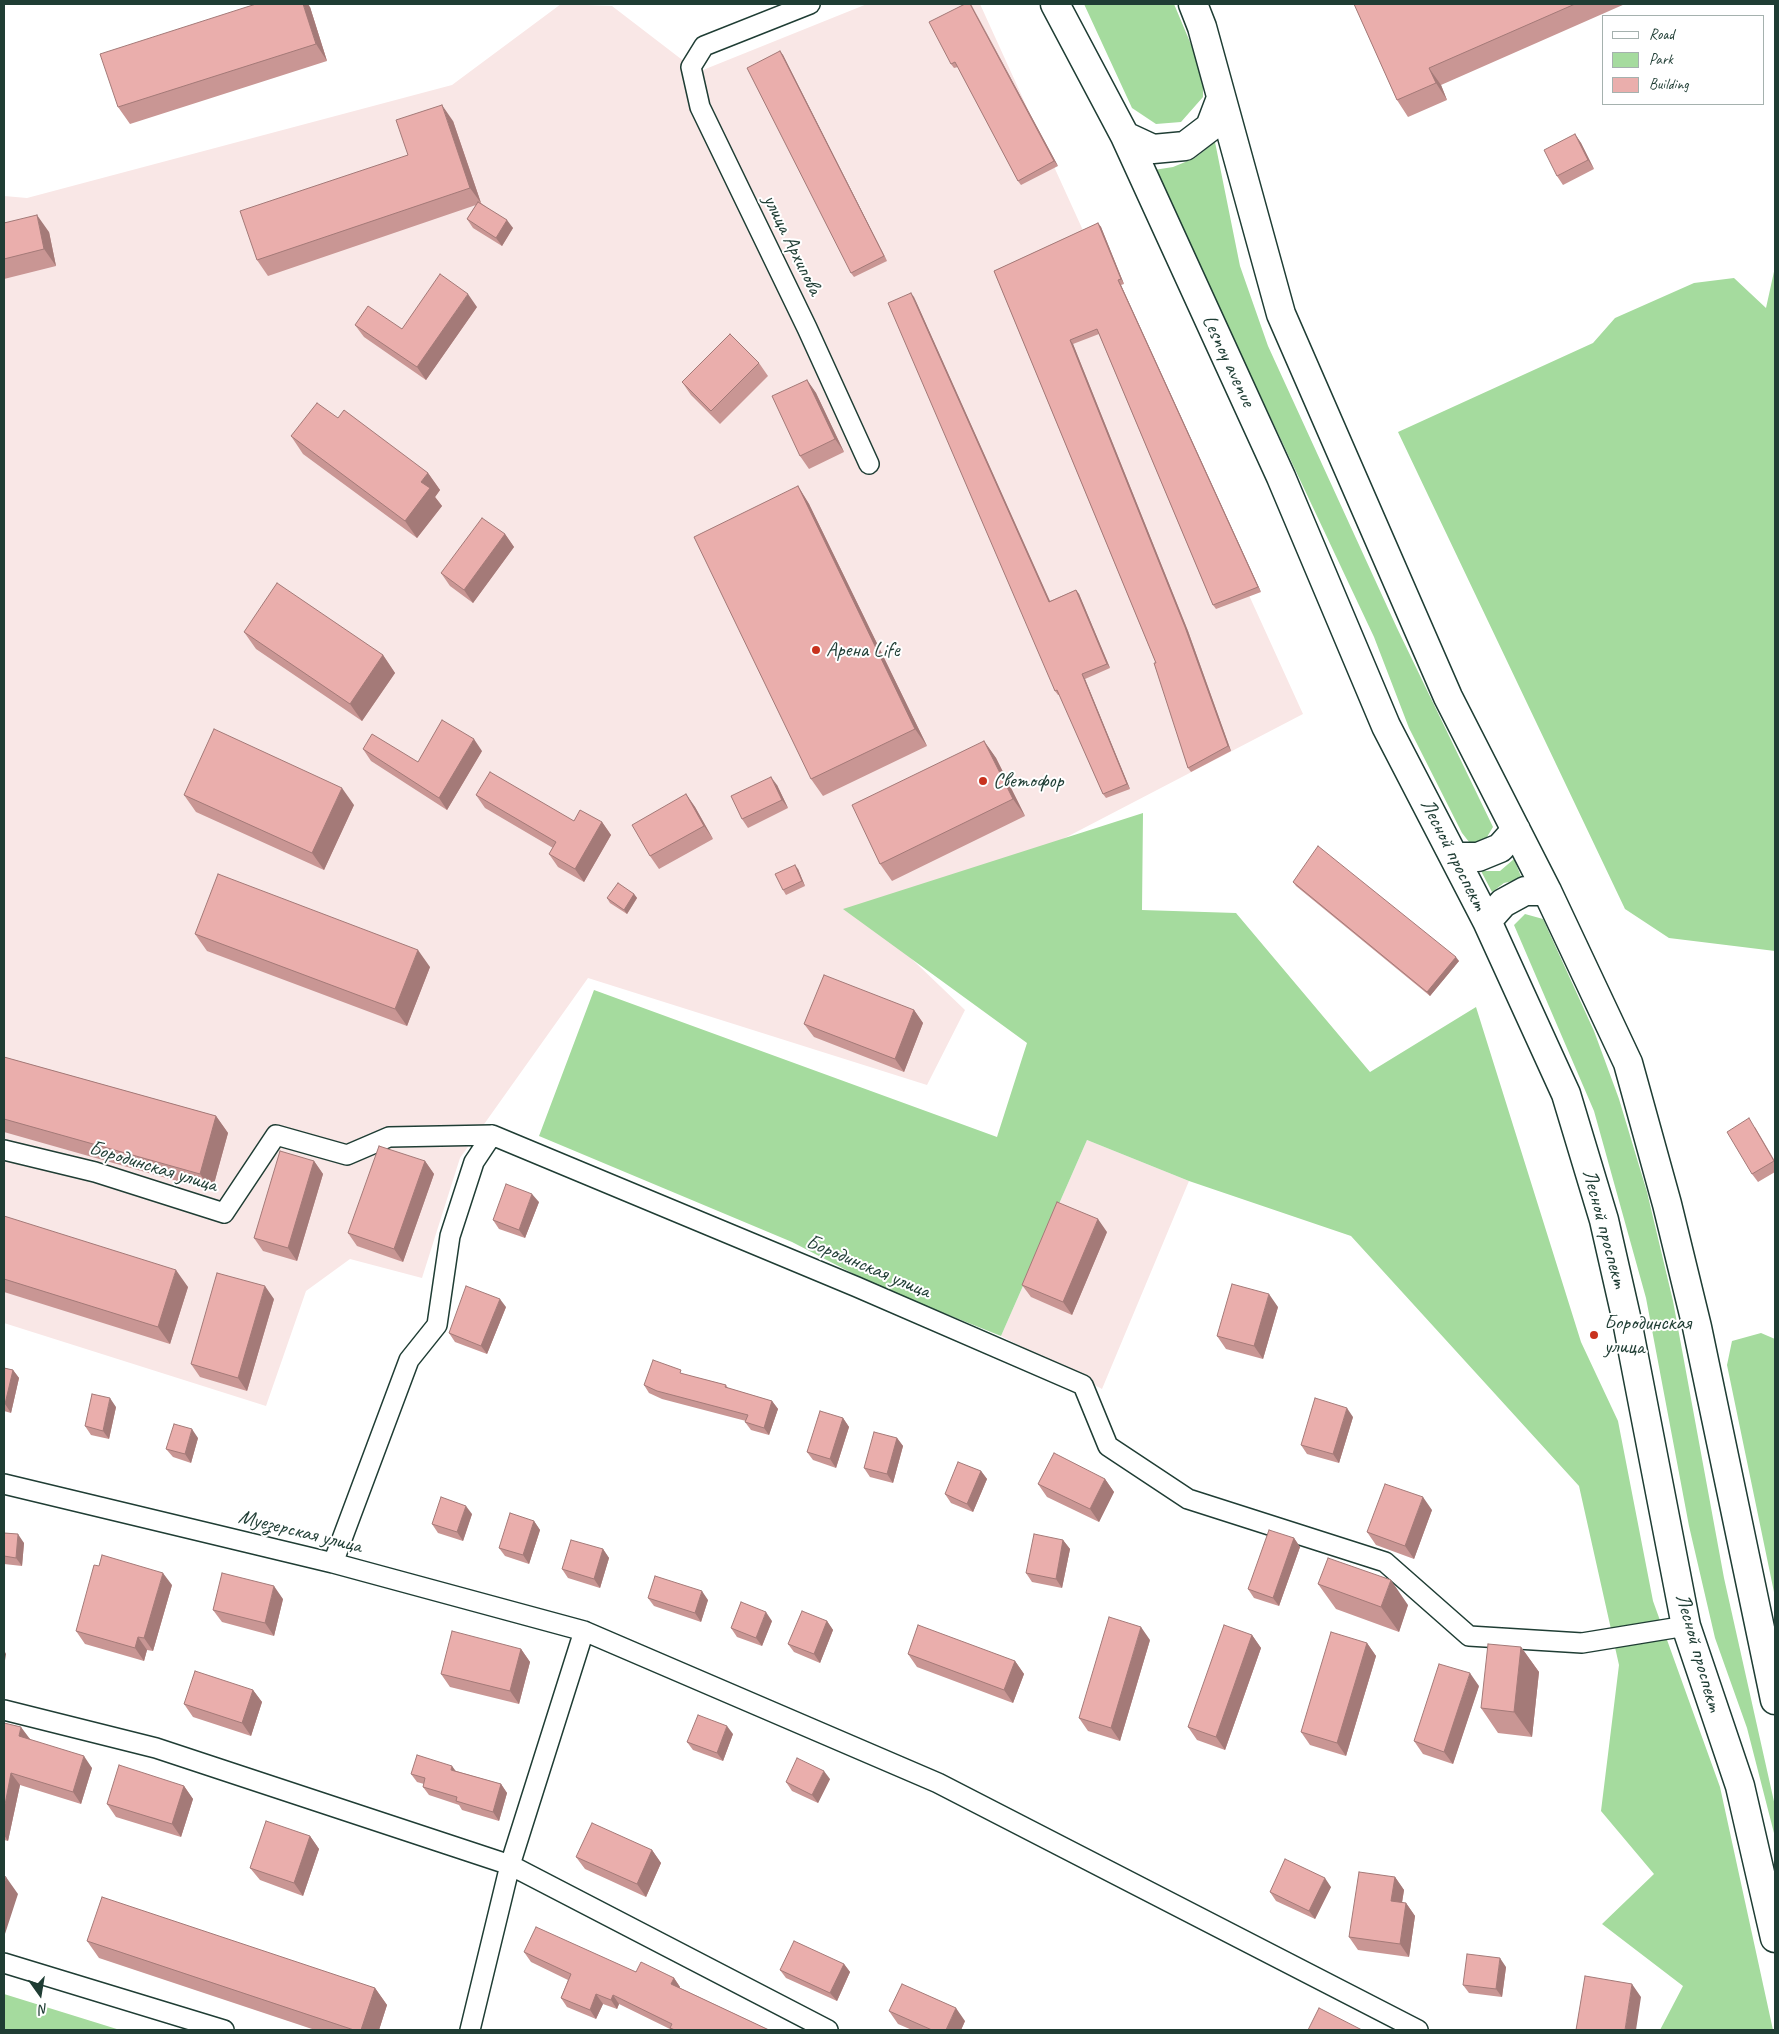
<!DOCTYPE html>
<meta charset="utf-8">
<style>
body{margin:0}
#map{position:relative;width:1779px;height:2034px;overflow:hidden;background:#fff;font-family:Caveat,sans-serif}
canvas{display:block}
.frame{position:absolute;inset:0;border:5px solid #1f3d34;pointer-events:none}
.legend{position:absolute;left:1602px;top:15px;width:162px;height:90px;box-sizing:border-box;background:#fff;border:1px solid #a5b1ae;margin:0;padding:6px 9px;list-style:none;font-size:15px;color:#1f3d34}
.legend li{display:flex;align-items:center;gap:10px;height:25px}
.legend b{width:25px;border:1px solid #a5b1ae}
.north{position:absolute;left:15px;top:1969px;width:50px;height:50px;-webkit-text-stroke:4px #fff;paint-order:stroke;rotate:167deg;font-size:14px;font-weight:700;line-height:20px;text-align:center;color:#1f3d34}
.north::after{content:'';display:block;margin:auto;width:18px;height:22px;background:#1f3d34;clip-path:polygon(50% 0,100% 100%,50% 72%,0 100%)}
</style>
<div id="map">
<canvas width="1779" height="2034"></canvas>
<div class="frame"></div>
<ul class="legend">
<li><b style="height:6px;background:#fff"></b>Road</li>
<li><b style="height:14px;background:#a5db9e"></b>Park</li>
<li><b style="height:14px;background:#eaaeac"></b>Building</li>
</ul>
<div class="north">N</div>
</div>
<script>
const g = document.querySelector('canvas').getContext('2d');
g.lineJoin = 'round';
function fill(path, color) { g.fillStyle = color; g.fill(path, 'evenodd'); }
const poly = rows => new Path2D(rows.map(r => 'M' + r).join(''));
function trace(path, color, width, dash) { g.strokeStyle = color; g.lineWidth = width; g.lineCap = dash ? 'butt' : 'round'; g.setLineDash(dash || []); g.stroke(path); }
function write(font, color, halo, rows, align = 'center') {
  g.font = font + ' Caveat,sans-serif'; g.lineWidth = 4; g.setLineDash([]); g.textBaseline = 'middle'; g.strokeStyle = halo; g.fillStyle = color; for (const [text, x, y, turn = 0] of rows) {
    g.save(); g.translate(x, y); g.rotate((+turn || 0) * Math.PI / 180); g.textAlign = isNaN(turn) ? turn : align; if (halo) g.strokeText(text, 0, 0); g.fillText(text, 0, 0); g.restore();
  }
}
fill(poly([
 [561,4,612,6,698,72,867,4,980,4,1303,714,1059,841,868,917,965,1010,927,1085,588,978,460,1158,422,1278,350,1259,306,1291,266,1406,4,1323,4,196,27,198,452,85],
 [1087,1140,1189,1181,1102,1389,1001,1336]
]), '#f9e7e6');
fill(poly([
 [1084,4,1174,4,1203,73,1203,97,1181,122,1156,124,1132,108],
 [1215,142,1240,266,1268,346,1397,628,1493,827,1484,842,1473,847,1462,833,1409,728,1374,637,1154,170,1173,167,1195,158],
 [1775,267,1775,951,1669,938,1625,909,1398,432,1593,343,1615,318,1694,283,1734,278,1766,308],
 [1143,813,1142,910,1236,913,1370,1072,1476,1007,1581,1342,1618,1421,1653,1601,1720,1787,1773,2030,1660,2030,1683,1986,1602,1924,1654,1874,1601,1811,1619,1665,1579,1486,1351,1236,1189,1181,1087,1140,1001,1336,881,1288,792,1242,539,1136,594,990,997,1137,1027,1043,843,909],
 [1514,859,1522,879,1504,883,1492,892,1481,871,1500,871],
 [1525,914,1543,919,1594,1031,1619,1099,1647,1192,1673,1301,1724,1578,1775,1806,1775,1837,1747,1728,1715,1638,1689,1526,1646,1298,1594,1111,1514,925],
 [1761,1333,1775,1339,1775,1597,1727,1365,1732,1341],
 [4,1994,120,2030,4,2030]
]), '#a5db9e');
const street = poly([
 [810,4,704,46,691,67,700,107,807,328,869,464],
 [4,1150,95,1172,224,1213,276,1135,347,1155,389,1137,492,1135,857,1287,1083,1385,1108,1446,1188,1499,1385,1562,1469,1636,1582,1643,1686,1626],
 [4,1484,333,1563,584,1631,938,1783,1418,2030],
 [333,1563,409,1360,437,1325,450,1236,474,1162,492,1135],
 [4,1710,156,1748,510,1865,828,2030],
 [4,1963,224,2030],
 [470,2030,510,1865,584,1631]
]);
const primary = poly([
 [1055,4,1125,136,1281,477,1386,726,1487,921,1566,1094,1604,1220,1627,1321,1686,1626,1740,1786,1775,1938],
 [1193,4,1202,27,1281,314,1448,697,1547,891,1628,1063,1667,1204,1697,1327,1775,1700],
 [1125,136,1153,149,1185,146,1210,127,1221,98],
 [1454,857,1478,857,1500,848,1516,830],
 [1487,921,1503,903,1525,891,1547,891]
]);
trace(street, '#1f3d34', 22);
trace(primary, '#1f3d34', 31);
trace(street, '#fff', 19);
trace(primary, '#fff', 28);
fill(poly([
 [971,4,1058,166,1021,185,1018,181,958,67,954,68,951,64],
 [1354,4,1625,4,1441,85,1447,100,1408,117,1397,100],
 [310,7,327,61,130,124,118,107],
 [780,51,783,55,887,261,854,277,851,273],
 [453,121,481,203,513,228,502,246,473,228,467,219,476,205,268,276,257,260,408,155],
 [1575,134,1581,143,1594,169,1563,185,1557,176],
 [4,223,49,232,56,266,4,279],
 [1098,223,1101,227,1124,284,1121,285,1261,592,1216,609,1213,605,1099,334,1073,344,1188,631,1231,751,1191,772,1188,768,1156,663,994,271],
 [914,297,1050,601,1076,590,1079,594,1110,668,1085,679,1130,789,1106,798,1103,794,1060,695,1058,695,1055,691],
 [477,307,426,380,364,337,355,325,402,329],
 [759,363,768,376,720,424,691,395,682,382],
 [807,380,816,393,844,452,809,469,800,456],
 [338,418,428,473,440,490,435,497,442,506,417,538,303,454,291,436],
 [798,486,809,504,927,746,823,796,811,779],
 [505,534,514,547,473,603,450,586,441,573],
 [244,632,383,655,395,673,362,721,256,649],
 [984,741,996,758,1025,816,892,881,880,864],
 [363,749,418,762,482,751,447,810,371,761],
 [777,785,788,808,748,828,742,819],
 [686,794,695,807,713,839,659,869,650,856],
 [184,795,354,805,324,870,196,812],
 [476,795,574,821,602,822,611,835,584,882,558,867,549,854,553,848,485,808],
 [798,869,805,886,786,895,783,890],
 [1293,882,1459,961,1430,996,1296,886],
 [634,894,637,898,627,914,610,903,607,898],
 [195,934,430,967,407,1026,207,951],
 [914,1010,923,1023,904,1072,814,1037,804,1024],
 [4,1057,216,1116,228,1133,212,1191,4,1132],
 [1755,1127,1775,1161,1775,1172,1758,1182,1752,1174],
 [314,1161,323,1174,297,1261,263,1251,254,1238],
 [425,1161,434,1174,403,1262,357,1246,348,1233],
 [539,1202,525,1238,499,1229,493,1220],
 [4,1216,188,1287,170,1344,4,1292],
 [1107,1232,1072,1315,1031,1297,1022,1285],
 [274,1299,247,1391,200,1377,191,1364],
 [506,1307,487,1354,455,1342,449,1333],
 [1278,1307,1263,1359,1226,1349,1217,1336],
 [4,1368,13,1370,19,1378,11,1413,4,1411],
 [683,1374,726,1385,728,1388,772,1401,778,1409,769,1435,751,1430,745,1422,746,1421,662,1399,649,1393,644,1385],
 [116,1407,109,1439,91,1435,85,1426],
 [1353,1417,1339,1463,1307,1454,1301,1445],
 [843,1418,849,1427,836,1468,813,1460,807,1452],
 [198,1438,191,1463,173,1457,166,1449],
 [897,1438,903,1446,893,1483,870,1477,864,1468],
 [981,1471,987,1479,973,1512,951,1503,945,1494],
 [1105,1479,1114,1492,1099,1522,1047,1497,1038,1484],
 [1432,1510,1414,1559,1376,1545,1367,1532],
 [472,1514,463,1541,438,1533,432,1524],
 [534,1521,540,1530,529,1564,505,1556,499,1548],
 [4,1533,24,1543,22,1566,4,1564],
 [1294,1538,1300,1547,1279,1606,1254,1598,1248,1589],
 [1063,1540,1070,1549,1062,1588,1032,1582,1026,1573],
 [603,1549,609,1558,600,1588,568,1578,562,1569],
 [1318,1584,1408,1605,1399,1632,1336,1609],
 [172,1585,153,1651,147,1650,144,1661,85,1644,76,1631],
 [648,1598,708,1600,701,1622,654,1606],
 [283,1599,274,1636,222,1622,213,1610],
 [772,1621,762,1646,737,1637,731,1628],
 [827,1621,833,1630,820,1663,794,1652,788,1644],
 [1252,1635,1261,1648,1225,1750,1197,1740,1188,1727],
 [1150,1640,1120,1741,1088,1731,1079,1718],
 [1367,1643,1376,1656,1346,1756,1310,1745,1301,1732],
 [1521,1647,1539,1672,1532,1737,1498,1733,1481,1708],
 [521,1649,530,1662,519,1704,450,1687,441,1674],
 [908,1654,1015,1661,1024,1674,1013,1703,917,1667],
 [1479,1686,1453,1764,1423,1754,1414,1741],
 [253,1690,262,1702,251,1736,193,1717,184,1704],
 [4,1723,30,1739,29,1739,92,1768,81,1804,20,1785,8,1841,4,1840],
 [733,1734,723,1761,693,1750,687,1742],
 [456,1771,501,1784,507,1793,499,1821,462,1810,459,1805,429,1795,423,1787,424,1784,417,1782,411,1774],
 [830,1779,818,1803,792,1791,786,1782],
 [184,1786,193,1799,181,1837,116,1817,107,1804],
 [310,1836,319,1849,303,1896,260,1880,250,1868],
 [652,1850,661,1863,646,1897,585,1869,576,1857],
 [1395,1877,1404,1890,1402,1903,1406,1903,1415,1916,1409,1957,1358,1950,1349,1937],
 [1331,1887,1315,1919,1276,1901,1270,1892],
 [87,1941,375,1988,387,2005,379,2030,315,2030,99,1958],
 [524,1952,674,1978,680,1987,680,1988,769,2030,672,2030,619,2004,617,2009,603,2004,596,2019,567,2007,561,1998,568,1980,531,1962],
 [844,1964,850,1972,837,2001,786,1978,780,1970],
 [1506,1967,1502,1997,1469,1993,1463,1985],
 [889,2011,965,2021,961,2030,912,2030,898,2024]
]), '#c99694');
fill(poly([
 [303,4,308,4,310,7,327,61,316,44],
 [971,4,972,6,1058,166,1054,161],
 [780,51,783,55,887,261,884,256],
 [1429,68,1441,85,1447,100,1436,83],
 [442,105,453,121,481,203,470,188],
 [1575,134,1581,143,1594,169,1588,160],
 [37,215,49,232,56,266,44,249],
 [507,220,513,228,502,246,496,238],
 [1098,223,1101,227,1124,284,1121,279],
 [1118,280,1121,285,1261,592,1258,587],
 [911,293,914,297,1052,606,1049,602],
 [468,294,477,307,426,380,417,367],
 [1070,340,1073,344,1188,631,1231,751,1228,746],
 [807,380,816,393,844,452,835,439],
 [428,473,440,490,435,497,442,506,417,538,405,521,421,482],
 [798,486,809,504,927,746,915,729],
 [505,534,514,547,473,603,464,590],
 [1076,590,1079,594,1110,668,1107,664],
 [383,655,395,673,362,721,350,704],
 [1082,674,1085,679,1130,789,1127,784],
 [474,739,482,751,447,810,439,798],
 [984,741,996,758,1025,816,1013,799],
 [771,777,777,785,788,808,782,800],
 [342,788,354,805,324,870,312,853],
 [686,794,695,807,713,839,704,826],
 [602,822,611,835,584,882,575,869],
 [795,865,798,869,805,886,802,881],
 [634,894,637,898,627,914,624,910],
 [418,950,430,967,407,1026,395,1009],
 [1456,957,1459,961,1430,996,1427,992],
 [914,1010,923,1023,904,1072,895,1059],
 [216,1116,228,1133,212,1191,200,1174],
 [314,1161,323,1174,297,1261,288,1248],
 [425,1161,434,1174,403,1262,394,1249],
 [532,1194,539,1202,525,1238,519,1230],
 [1098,1219,1107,1232,1072,1315,1063,1302],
 [176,1270,188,1287,170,1344,158,1327],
 [265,1286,274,1299,247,1391,238,1378],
 [1269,1294,1278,1307,1263,1359,1254,1346],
 [500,1299,506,1307,487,1354,481,1346],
 [13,1370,19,1378,11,1413,5,1404],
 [110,1398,116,1407,109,1439,103,1431],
 [772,1401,778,1409,769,1435,764,1428],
 [1347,1408,1353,1417,1339,1463,1333,1454],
 [843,1418,849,1427,836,1468,830,1459],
 [192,1429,198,1438,191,1463,185,1454],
 [897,1438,903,1446,893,1483,887,1474],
 [981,1471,987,1479,973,1512,967,1504],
 [1105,1479,1114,1492,1099,1522,1090,1509],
 [1423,1497,1432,1510,1414,1559,1405,1546],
 [466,1506,472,1514,463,1541,457,1532],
 [534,1521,540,1530,529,1564,523,1555],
 [18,1534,24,1543,22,1566,16,1558],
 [1294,1538,1300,1547,1279,1606,1273,1598],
 [1063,1540,1070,1549,1062,1588,1056,1579],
 [603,1549,609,1558,600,1588,594,1579],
 [163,1573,172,1585,153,1651,144,1638],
 [1391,1580,1408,1605,1399,1632,1381,1607],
 [274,1586,283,1599,274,1636,265,1623],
 [702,1591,708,1600,701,1622,695,1613],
 [766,1612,772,1621,762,1646,756,1638],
 [827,1621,833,1630,820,1663,814,1654],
 [1141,1627,1150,1640,1120,1741,1111,1728],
 [1252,1635,1261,1648,1225,1750,1216,1737],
 [138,1637,147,1650,144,1661,135,1648],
 [1367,1643,1376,1656,1346,1756,1337,1743],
 [1521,1647,1539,1672,1532,1737,1514,1712],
 [521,1649,530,1662,519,1704,510,1691],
 [4,1650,6,1654,4,1667],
 [1015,1661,1024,1674,1013,1703,1004,1690],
 [1470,1673,1479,1686,1453,1764,1444,1752],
 [253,1690,262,1702,251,1736,242,1723],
 [727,1726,733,1734,723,1761,717,1753],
 [21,1727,30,1739,28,1748,19,1736],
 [84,1756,92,1768,81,1804,73,1792],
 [452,1766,458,1774,451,1770],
 [824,1771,830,1779,818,1803,812,1795],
 [11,1773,20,1785,8,1841,4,1835,4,1810],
 [501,1784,507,1793,499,1821,493,1812],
 [184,1786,193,1799,181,1837,172,1824],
 [310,1836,319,1849,303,1896,294,1883],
 [652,1850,661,1863,646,1897,637,1884],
 [6,1877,18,1894,4,1937,4,1885],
 [1395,1877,1404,1890,1400,1914,1391,1901],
 [1325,1878,1331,1887,1315,1919,1309,1911],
 [1406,1903,1415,1916,1409,1957,1400,1944],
 [1500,1958,1506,1967,1502,1997,1496,1989],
 [844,1964,850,1972,837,2001,830,1993],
 [674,1978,680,1987,677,1993,671,1984],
 [1632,1984,1641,1997,1636,2030,1625,2030],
 [375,1988,387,2005,379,2030,361,2030],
 [596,1994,603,2004,596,2019,590,2010],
 [613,1995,619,2004,617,2009,611,2000],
 [956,2008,965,2021,961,2030,946,2030]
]), '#a47a78');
const building = poly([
 [256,4,303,4,316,44,118,107,100,54,256,4],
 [965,4,970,4,1054,161,1018,181,955,62,951,64,929,22,965,4],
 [1354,4,1575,4,1429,68,1436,83,1397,100,1354,4],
 [780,51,884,256,851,273,747,68,780,51],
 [442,105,470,188,257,260,240,211,408,155,396,120,442,105],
 [1575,134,1588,160,1557,176,1544,150,1575,134],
 [478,202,507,220,496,238,467,219,478,202],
 [37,215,44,249,4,259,4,223,37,215],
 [1098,223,1121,279,1118,280,1258,587,1213,605,1097,329,1070,340,1185,627,1228,746,1188,768,1154,663,1156,663,994,271,1098,223],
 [440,274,468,294,417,367,355,325,368,306,402,329,440,274],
 [911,293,1049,602,1076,590,1107,664,1082,674,1127,784,1103,794,1057,690,1055,691,888,303,911,293],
 [730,334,759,363,711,411,682,382,730,334],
 [807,380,835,439,800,456,772,396,807,380],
 [317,403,338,418,344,410,428,473,421,482,430,488,405,521,291,436,317,403],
 [798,486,915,729,811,779,694,537,798,486],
 [482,518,505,534,464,590,441,573,482,518],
 [277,583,383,655,350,704,244,632,277,583],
 [442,720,474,739,439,798,363,749,372,734,418,762,442,720],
 [214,729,342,788,312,853,184,795,214,729],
 [984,741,1013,799,880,864,852,805,984,741],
 [490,772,574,821,580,810,602,822,575,869,549,854,556,842,476,795,490,772],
 [771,777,782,800,742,819,731,796,771,777],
 [686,794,704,826,650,856,632,825,686,794],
 [1318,846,1456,957,1427,992,1293,882,1318,846],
 [795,865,802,881,783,890,775,874,795,865],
 [218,874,418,950,395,1009,195,934,218,874],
 [618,883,634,894,624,910,607,898,618,883],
 [824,975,914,1010,895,1059,804,1024,824,975],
 [4,1057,216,1116,200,1174,4,1119,4,1057],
 [1749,1118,1774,1161,1752,1174,1727,1132,1749,1118],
 [379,1146,425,1161,394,1249,348,1233,379,1146],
 [280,1151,314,1161,288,1248,254,1238,280,1151],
 [506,1184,532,1194,519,1230,493,1220,506,1184],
 [1057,1202,1098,1219,1063,1302,1022,1285,1057,1202],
 [4,1216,176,1270,158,1327,4,1279,4,1216],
 [217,1273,265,1286,238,1378,191,1364,217,1273],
 [1232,1284,1269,1294,1254,1346,1217,1336,1232,1284],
 [466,1286,500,1299,481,1346,449,1333,466,1286],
 [653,1360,681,1370,680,1373,726,1385,725,1387,772,1401,764,1428,745,1422,748,1415,657,1391,644,1385,653,1360],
 [4,1368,13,1370,5,1404,4,1404,4,1368],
 [92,1394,110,1398,103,1431,85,1426,92,1394],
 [1315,1398,1347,1408,1333,1454,1301,1445,1315,1398],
 [820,1411,843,1418,830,1459,807,1452,820,1411],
 [174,1424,192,1429,185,1454,166,1449,174,1424],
 [874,1432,897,1438,887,1474,864,1468,874,1432],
 [1054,1453,1105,1479,1090,1509,1038,1484,1054,1453],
 [958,1462,981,1471,967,1504,945,1494,958,1462],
 [1385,1484,1423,1497,1405,1546,1367,1532,1385,1484],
 [441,1497,466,1506,457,1532,432,1524,441,1497],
 [510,1513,534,1521,523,1555,499,1548,510,1513],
 [1269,1530,1294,1538,1273,1598,1248,1589,1269,1530],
 [4,1533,18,1534,16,1558,4,1556,4,1533],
 [1034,1534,1063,1540,1056,1579,1026,1573,1034,1534],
 [571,1540,603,1549,594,1579,562,1569,571,1540],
 [102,1555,163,1573,144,1638,138,1637,135,1648,76,1631,94,1565,99,1566,102,1555],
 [1328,1558,1391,1580,1381,1607,1318,1584,1328,1558],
 [222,1573,274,1586,265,1623,213,1610,222,1573],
 [655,1576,702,1591,695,1613,648,1598,655,1576],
 [741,1602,766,1612,756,1638,731,1628,741,1602],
 [802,1611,827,1621,814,1654,788,1644,802,1611],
 [1109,1617,1141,1627,1111,1728,1079,1718,1109,1617],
 [918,1625,1015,1661,1004,1690,908,1654,918,1625],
 [1224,1625,1252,1635,1216,1737,1188,1727,1224,1625],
 [452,1631,521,1649,510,1691,441,1674,452,1631],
 [1331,1632,1367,1643,1337,1743,1301,1732,1331,1632],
 [1488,1644,1521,1647,1514,1712,1481,1708,1488,1644],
 [1439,1664,1470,1673,1444,1752,1414,1741,1439,1664],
 [195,1671,253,1690,242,1723,184,1704,195,1671],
 [698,1715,727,1726,717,1753,687,1742,698,1715],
 [4,1723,21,1727,19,1736,84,1756,73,1792,11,1773,4,1810,4,1723],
 [417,1755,452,1766,451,1770,501,1784,493,1812,456,1801,457,1797,423,1787,425,1778,411,1774,417,1755],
 [797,1758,824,1771,812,1795,786,1782,797,1758],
 [119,1765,184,1786,172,1824,107,1804,119,1765],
 [266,1821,310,1836,294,1883,250,1868,266,1821],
 [592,1823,652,1850,637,1884,576,1857,592,1823],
 [1285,1859,1325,1878,1309,1911,1270,1892,1285,1859],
 [1359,1872,1395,1877,1391,1901,1406,1903,1400,1944,1349,1937,1359,1872],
 [4,1876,6,1877,4,1885,4,1876],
 [102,1897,375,1988,361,2030,354,2030,87,1941,102,1897],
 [536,1927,636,1972,641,1962,674,1978,671,1984,769,2030,675,2030,670,2028,672,2024,613,1995,611,2000,596,1994,590,2010,561,1998,571,1974,524,1952,536,1927],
 [794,1941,844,1964,830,1993,780,1970,794,1941],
 [1467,1954,1500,1958,1496,1989,1463,1985,1467,1954],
 [1585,1976,1632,1984,1625,2030,1576,2030,1585,1976],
 [902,1984,956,2008,946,2030,932,2030,889,2011,902,1984],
 [1319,2008,1362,2030,1308,2030,1319,2008]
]);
fill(building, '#eaaeac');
trace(building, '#a47a78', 1);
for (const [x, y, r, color] of [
 [816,650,5,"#c8321e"],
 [983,781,5,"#c8321e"],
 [1594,1335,5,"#c8321e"]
]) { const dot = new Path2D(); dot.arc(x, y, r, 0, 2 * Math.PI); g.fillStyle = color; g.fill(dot); trace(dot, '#fff', 2); }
write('21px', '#1f3d34', '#fff', [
 ["улица Архипова",792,245,64],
 ["Lesnoy avenue",1228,361,65],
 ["Лесной проспект",1453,855,63],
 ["Бородинская улица",153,1167,17],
 ["Лесной проспект",1604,1229,75],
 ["Бородинская улица",868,1267,23],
 ["Муезерская улица",300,1532,14],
 ["Лесной проспект",1698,1653,74]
]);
write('21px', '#1f3d34', '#fff', [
 ["Арена Life",826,650],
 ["Светофор",993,781],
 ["Бородинская",1604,1323],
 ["улица",1604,1347]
], 'left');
</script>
